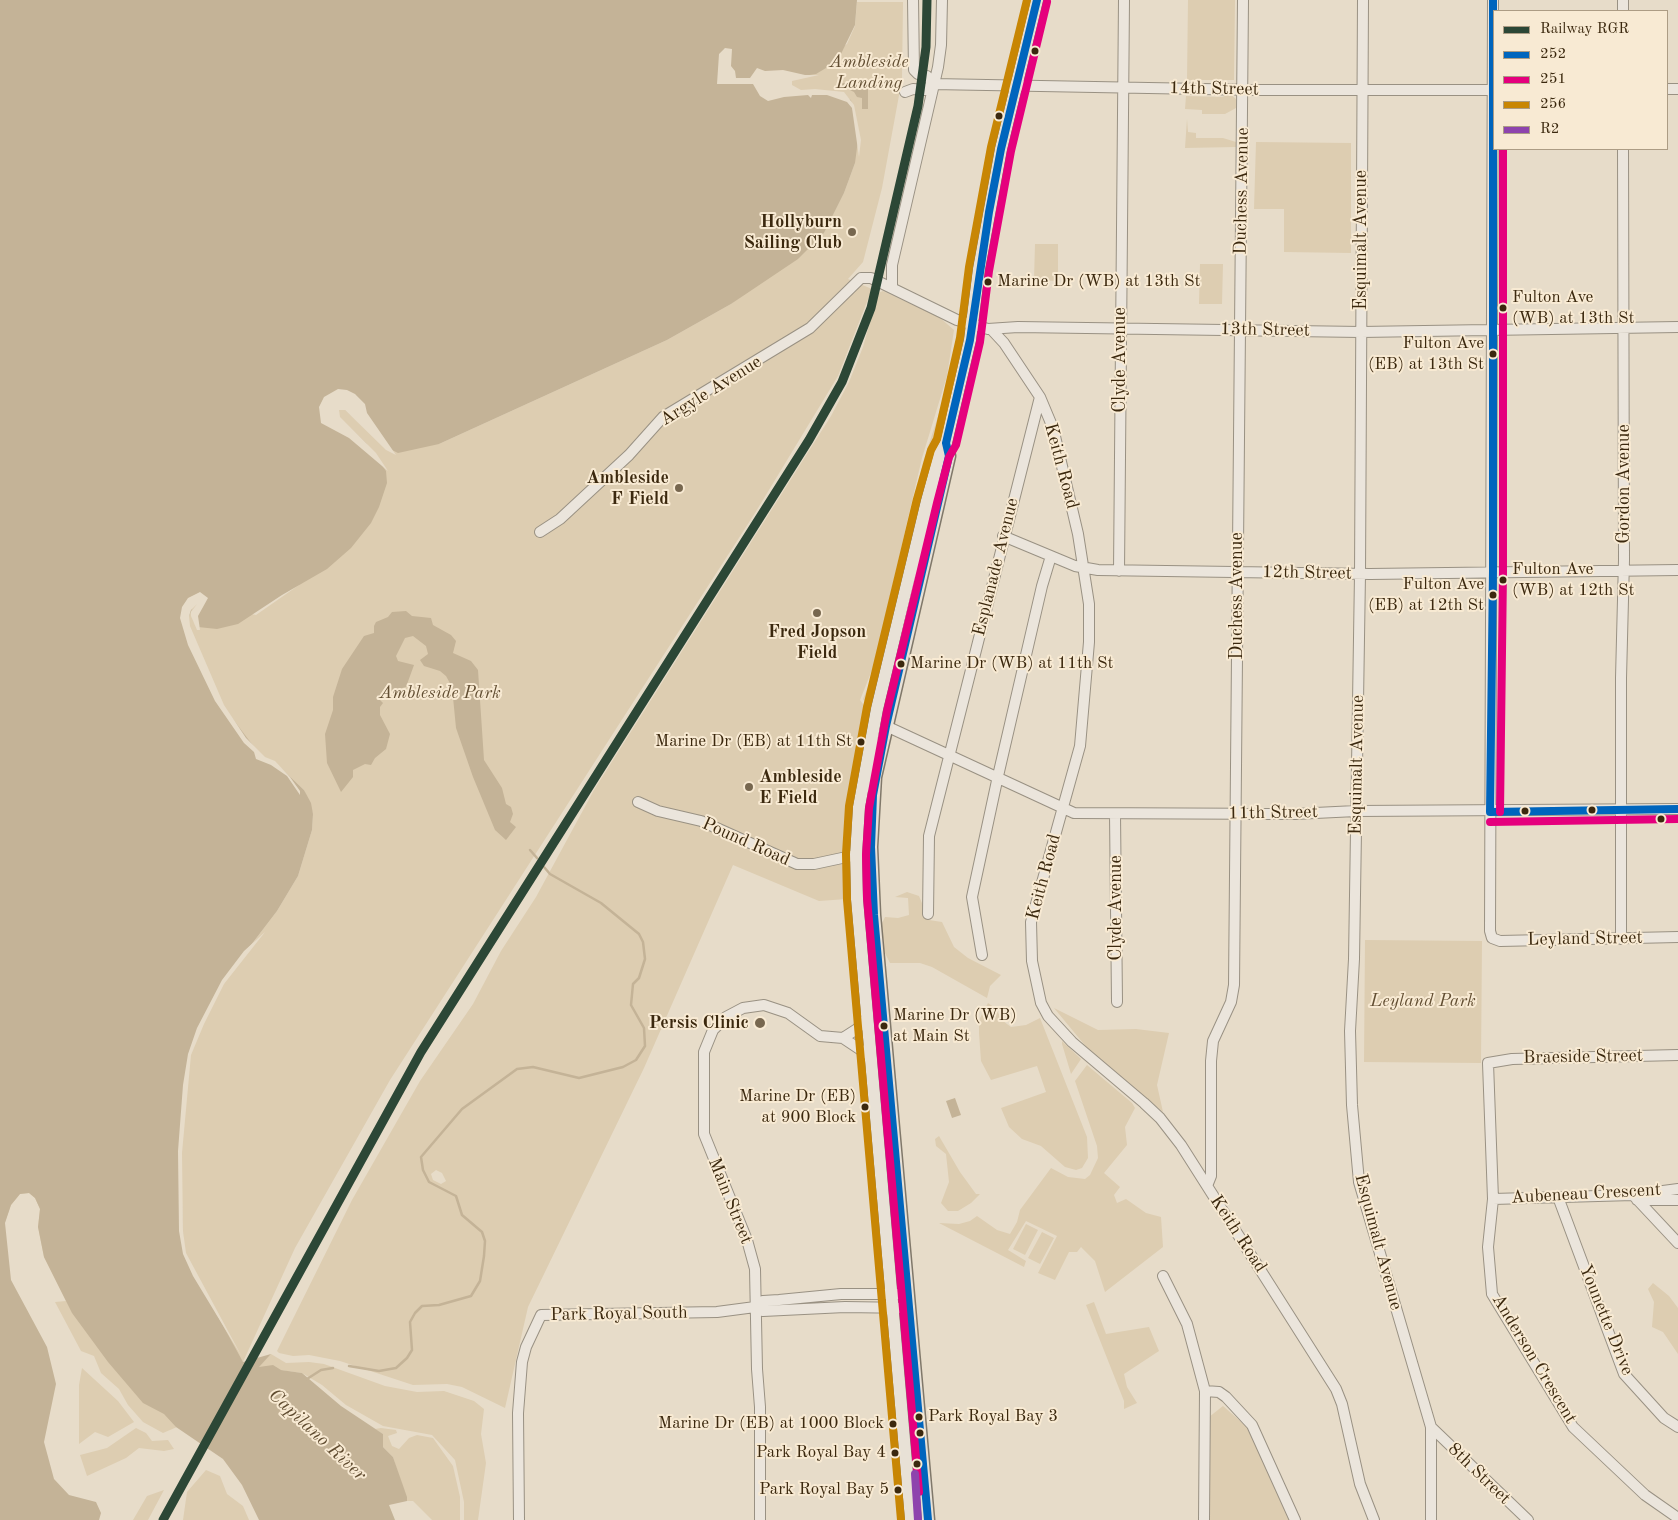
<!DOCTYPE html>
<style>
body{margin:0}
#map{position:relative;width:1678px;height:1520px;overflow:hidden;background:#e7dcc9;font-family:"Old Standard TT",serif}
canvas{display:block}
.legend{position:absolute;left:1493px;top:10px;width:175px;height:140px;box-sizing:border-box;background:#f8ead3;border:1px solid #ac9c84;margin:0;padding:6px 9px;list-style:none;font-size:15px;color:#3b280e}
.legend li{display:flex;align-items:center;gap:10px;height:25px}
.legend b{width:25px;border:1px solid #ac9c84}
</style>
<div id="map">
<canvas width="1678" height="1520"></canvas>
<ul class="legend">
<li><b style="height:6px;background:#2c4736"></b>Railway RGR</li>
<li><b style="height:6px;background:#0065bd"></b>252</li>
<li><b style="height:6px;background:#e5007d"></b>251</li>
<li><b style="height:6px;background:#c88604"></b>256</li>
<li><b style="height:6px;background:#8e44ad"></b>R2</li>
</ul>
</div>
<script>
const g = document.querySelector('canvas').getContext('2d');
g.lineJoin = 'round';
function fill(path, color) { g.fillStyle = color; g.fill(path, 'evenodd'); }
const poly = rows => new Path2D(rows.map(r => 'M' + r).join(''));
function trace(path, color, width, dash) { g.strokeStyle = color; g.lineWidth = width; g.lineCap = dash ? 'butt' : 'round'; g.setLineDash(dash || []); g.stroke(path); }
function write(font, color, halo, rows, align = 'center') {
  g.font = font + ' "Old Standard TT",serif'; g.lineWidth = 4; g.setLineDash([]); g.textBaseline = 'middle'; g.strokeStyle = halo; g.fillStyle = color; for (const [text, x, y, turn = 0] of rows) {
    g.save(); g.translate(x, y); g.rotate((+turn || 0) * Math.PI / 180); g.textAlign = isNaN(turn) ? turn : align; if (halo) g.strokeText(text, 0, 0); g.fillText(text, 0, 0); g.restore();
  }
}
fill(poly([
 [1188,0,1235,0,1234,80,1187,80],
 [857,2,903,2,902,79,882,188,863,262,848,279,872,289,838,376,755,513,390,1080,295,1248,243,1362,211,1344,166,1227,241,1360,184,1254,180,1153,189,1055,222,983,277,911,298,876,312,830,313,814,304,790,279,766,261,756,222,706,187,621,195,602,256,615,299,585,335,413,342,407,439,444,667,340,731,304,824,233,844,193,855,163,801,91,790,86,788,81,847,44,855,26],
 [1230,94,1236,99,1236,108,1225,114,1202,114,1202,110,1185,109,1186,96,1222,97],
 [1187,119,1188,132,1196,133,1196,138,1223,138,1236,142,1236,147,1185,148],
 [1256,142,1351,143,1351,253,1284,252,1284,209,1254,209],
 [1035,244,1058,244,1058,281,1034,280],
 [1200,264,1223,264,1222,304,1199,304],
 [883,291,939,317,954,330,947,376,922,458,874,665,860,700,869,712,850,801,845,860,847,899,819,901,733,865,644,1068,528,1307,505,1408,462,1387,447,1384,413,1385,340,1361,309,1355,293,1356,279,1353,277,1351,352,1200,420,1081,473,1004,501,951,536,897,594,790,831,416,849,382,863,347,878,293],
 [436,1170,442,1173,446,1181,441,1184,433,1180,431,1174],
 [951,377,873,710,870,710,863,699,877,665,923,462],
 [907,892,919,896,929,920,942,922,954,947,968,958,1001,975,990,986,987,998,932,967,920,963,890,963,883,949,881,925,885,917,898,918,909,915,908,898,895,897],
 [1365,940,1482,941,1481,1063,1364,1062],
 [988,1003,995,1008,1003,1021,1011,1027,1026,1025,1040,1018,1087,1137,1088,1158,1082,1168,1076,1170,1065,1167,1041,1146,1022,1139,1009,1127,1001,1108,1046,1092,1037,1066,991,1080,981,1061,979,1033,979,1020],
 [1054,1008,1098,1030,1136,1029,1169,1033,1157,1085,1163,1112,1093,1055],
 [1062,1041,1081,1059,1071,1074,1062,1044],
 [1087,1065,1132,1103,1135,1108,1125,1127,1127,1145,1104,1173,1120,1187,1114,1195,1117,1203,1126,1199,1146,1213,1161,1217,1163,1247,1105,1292,1095,1261,1081,1247,1077,1252,1069,1252,1055,1280,1038,1273,1057,1236,1026,1221,1008,1250,1026,1261,1024,1267,939,1223,959,1224,970,1221,977,1216,997,1230,1010,1234,1017,1222,1020,1210,1051,1168,1068,1177,1085,1179,1090,1175,1098,1158,1097,1146,1075,1081],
 [939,1136,960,1172,976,1194,980,1194,971,1203,958,1211,948,1211,941,1203,949,1182,946,1154,936,1146,935,1139],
 [13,1161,198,1440,177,1427,163,1433,143,1422,128,1405,119,1389,101,1373,94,1356,81,1351,55,1302,66,1301,44,1257,38,1227,40,1209,35,1198,29,1193,20,1194,11,1205,5,1222],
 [1026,1224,1038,1230,1025,1255,1013,1249],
 [1042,1232,1054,1238,1040,1264,1028,1258],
 [1653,1283,1669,1296,1678,1308,1678,1354,1663,1332,1652,1327,1654,1302,1648,1289],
 [1094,1302,1106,1334,1149,1327,1159,1351,1124,1374,1127,1387,1137,1403,1124,1409,1124,1401,1086,1305],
 [271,1354,286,1363,309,1362,324,1364,385,1386,417,1392,444,1391,474,1401,484,1409,481,1434,486,1463,478,1520,464,1520,464,1502,455,1460,432,1435,383,1426,346,1405,322,1385,302,1373,258,1367],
 [82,1368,118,1401,134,1422,108,1437,95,1432,79,1444,79,1385],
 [1223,1406,1247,1427,1290,1520,1207,1520,1209,1417],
 [136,1428,146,1433,152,1441,168,1440,174,1449,164,1451,139,1448,126,1458,87,1476,80,1455,107,1448],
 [381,1428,396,1430,397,1433,388,1436,392,1446,399,1449,409,1438,417,1435,433,1438,453,1466,460,1497,460,1520,432,1520,413,1501,407,1501,393,1457,383,1447,383,1434,375,1429],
 [206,1470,220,1476,227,1494,243,1506,249,1520,183,1520,187,1492],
 [164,1490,148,1520,133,1520,147,1496]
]), '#ddcdb1');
fill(poly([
 [0,0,857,0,855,25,840,56,831,65,816,74,790,78,790,86,801,91,831,91,851,100,858,140,855,163,844,193,824,233,798,259,731,304,667,340,439,444,398,453,384,446,342,407,335,413,366,443,386,471,387,483,379,507,371,523,351,548,327,569,282,595,238,624,217,629,198,627,194,618,199,605,195,602,187,621,223,706,261,756,279,766,304,790,311,803,313,814,312,830,298,876,277,911,222,983,189,1055,180,1153,184,1254,243,1362,271,1354,259,1367,273,1365,281,1370,302,1373,341,1406,383,1434,383,1447,393,1457,407,1497,407,1501,389,1505,395,1520,259,1520,242,1485,223,1459,176,1427,164,1414,143,1403,108,1362,72,1313,44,1257,38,1227,40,1209,35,1198,29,1193,20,1194,11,1205,5,1223,11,1280,47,1347,56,1384,44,1442,54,1479,69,1495,96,1502,101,1513,99,1520,0,1520],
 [848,80,868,80,868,109,862,109,862,98,857,97,854,92,842,86,842,83,848,83],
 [406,611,412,616,431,618,433,625,451,635,456,641,453,653,471,661,478,670,484,760,502,788,506,804,511,807,513,814,510,822,516,827,506,840,495,830,473,777,456,728,452,687,446,676,440,671,424,666,420,660,428,654,426,646,413,636,405,638,396,656,398,661,414,665,406,687,387,692,379,699,383,703,380,707,380,715,390,734,386,749,375,758,371,765,365,764,353,770,353,777,341,792,327,763,325,734,333,710,333,697,342,669,364,636,374,633,374,626,376,622,388,617,392,612],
 [955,1098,961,1115,952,1118,946,1101]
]), '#c4b397');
fill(poly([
 [725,48,732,49,731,66,735,71,736,78,750,78,757,68,765,71,783,70,805,75,819,75,792,81,792,85,801,90,815,89,844,92,854,105,861,140,859,157,852,108,847,102,827,95,812,95,811,98,808,95,784,97,768,101,760,96,753,84,717,84,719,54],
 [338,389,347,390,355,394,365,404,367,413,396,455,386,450,345,410,339,410,340,417,376,453,388,471,349,438,321,423,319,407,324,397],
 [200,592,208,598,198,616,200,630,197,630,191,616,191,612,197,604,191,610,189,616,190,626,224,705,246,738,265,757,275,761,290,777,300,791,300,795,287,776,271,765,256,759,254,752,244,743,215,701,188,645,180,618,182,607,188,598],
 [265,932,224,984,204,1024,191,1055,182,1153,183,1231,186,1253,242,1357,193,1276,183,1254,179,1231,178,1151,183,1085,188,1054,197,1028,222,980,244,951]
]), '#e7dcc9');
trace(poly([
 [530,850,537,858],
 [349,1366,379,1371,396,1368,407,1358,412,1350,410,1322,415,1313,422,1306,439,1305,471,1296,480,1281,484,1256,485,1241,482,1232,462,1215,456,1196,429,1182,423,1170,421,1157,462,1109,517,1069,533,1067,579,1078,623,1067,636,1060,645,1046,644,1028,631,1005,633,984,639,978,645,959,643,942,639,934,601,903,550,874,544,867],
 [307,1379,321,1370,333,1368]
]), '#c4b397', 2.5);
const minor = poly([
 [913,0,914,70,918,74,927,76,933,84],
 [1363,0,1360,574,1354,959,1350,1031,1352,1105,1359,1182,1431,1427,1431,1520],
 [1493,0,1490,931,1492,938,1500,941,1678,937],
 [1623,0,1623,11],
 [933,84,1256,90,1494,90],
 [1667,89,1678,89],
 [905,92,913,89,925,90,933,84],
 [892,288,892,265,938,67,941,45,942,0],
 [991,329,1004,343,1040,397,1053,428,1078,534,1089,604,1089,642,1080,746,1031,922,1032,961,1041,1003,1048,1016,1072,1042,1144,1103,1160,1118,1181,1145,1336,1389,1342,1404,1360,1484,1374,1520],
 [540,532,560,519,629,455,663,417,810,328,861,278,871,278,957,320,988,329,1018,327,1361,332,1678,327],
 [1003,536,1075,566,1098,570,1370,574,1678,570],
 [1119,571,1124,0],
 [886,726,1074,813,1295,814,1356,811,1678,809],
 [638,802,658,811,701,821,797,864,814,864,856,855],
 [1115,814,1117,1002],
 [928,914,929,836,1040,397],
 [1621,939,1621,678,1624,560,1623,149],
 [982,955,972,897,998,776,1042,586,1051,556],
 [843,1038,857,1029,867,1018],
 [1678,1055,1512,1059,1488,1063,1493,1199,1488,1247,1492,1294,1573,1427,1645,1495,1678,1518],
 [1207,1186,1211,1176,1211,1061,1213,1041,1231,1002,1234,985,1243,0],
 [1633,1195,1678,1243],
 [1558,1197,1624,1374,1664,1418,1678,1427],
 [1493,1199,1633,1195,1678,1189],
 [1637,1200,1678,1200],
 [1163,1276,1187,1324,1205,1391,1204,1520],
 [755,1307,763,1311,845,1307,910,1308],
 [1205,1391,1219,1392,1226,1397,1252,1425,1295,1520],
 [1431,1427,1528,1520],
 [519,1520,518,1413,522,1362,526,1347,541,1315,717,1312,755,1307,763,1301,779,1300,841,1294,908,1294],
 [760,1520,760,1407,757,1369,755,1269,747,1240,704,1134,704,1052,713,1030,726,1017,743,1008,764,1005,788,1013,820,1036,843,1038,870,1056]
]);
const major = poly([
 [911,1520,857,899,856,855,859,807,877,709,927,501,940,453,946,443,970,340,979,269,1001,149,1037,0],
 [928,1520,874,915,871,847,875,777,949,456,946,443]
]);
trace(minor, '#999183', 12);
trace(major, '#80786a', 15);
trace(minor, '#ebe5dc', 10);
trace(major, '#e8e1d6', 12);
trace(poly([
 [1490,812,1493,571,1493,0],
 [1490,812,1678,809],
 [928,1520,874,915,871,847,873,795,886,726,949,456,946,443,970,340,989,212,1001,149,1037,0]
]), '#0065bd', 8);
trace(poly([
 [1500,812,1503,571,1503,149],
 [1490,822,1678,819],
 [919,1492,867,898,866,855,869,808,887,711,937,503,949,457,956,445,980,342,989,271,1011,151,1047,2]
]), '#e5007d', 8);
trace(poly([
 [901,1520,847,900,846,854,849,806,867,707,917,499,931,450,937,439,960,338,969,267,991,147,1027,0]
]), '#c88604', 8);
trace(poly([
 [915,1474,918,1520]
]), '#8e44ad', 8);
trace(poly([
 [163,1520,421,1052,809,440,842,382,871,308,918,106,926,47,927,0]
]), '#2c4736', 9);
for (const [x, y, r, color] of [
 [1035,51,4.5,"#3b280e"],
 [999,116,4.5,"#3b280e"],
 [852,232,5,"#77674f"],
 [988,282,4.5,"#3b280e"],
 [1503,308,4.5,"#3b280e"],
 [1493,354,4.5,"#3b280e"],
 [679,488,5,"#77674f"],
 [1503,580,4.5,"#3b280e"],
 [1493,595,4.5,"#3b280e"],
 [817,613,5,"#77674f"],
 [901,664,4.5,"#3b280e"],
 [861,742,4.5,"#3b280e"],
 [749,787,5,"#77674f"],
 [1592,810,4.5,"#3b280e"],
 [1525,811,4.5,"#3b280e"],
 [1661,819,4.5,"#3b280e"],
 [760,1023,6,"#77674f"],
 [884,1026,4.5,"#3b280e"],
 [865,1107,4.5,"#3b280e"],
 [919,1417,4.5,"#3b280e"],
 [893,1424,4.5,"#3b280e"],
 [920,1433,4.5,"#3b280e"],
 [895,1453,4.5,"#3b280e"],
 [917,1464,4.5,"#3b280e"],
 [898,1490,4.5,"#3b280e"]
]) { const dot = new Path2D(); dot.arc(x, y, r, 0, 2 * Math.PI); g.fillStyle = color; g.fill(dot); trace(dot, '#f8ead3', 2); }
write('17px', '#3b280e', '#f8ead3', [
 ["Marine Dr (WB) at 13th St",997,282,"left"],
 ["Fulton Ave",1512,298,"left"],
 ["(WB) at 13th St",1512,319,"left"],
 ["Fulton Ave",1484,344],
 ["(EB) at 13th St",1484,365],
 ["Fulton Ave",1512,570,"left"],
 ["(WB) at 12th St",1512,591,"left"],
 ["Fulton Ave",1484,585],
 ["(EB) at 12th St",1484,606],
 ["Marine Dr (WB) at 11th St",910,664,"left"],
 ["Marine Dr (EB) at 11th St",852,742],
 ["Marine Dr (WB)",893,1016,"left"],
 ["at Main St",893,1037,"left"],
 ["Marine Dr (EB)",856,1097],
 ["at 900 Block",856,1118],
 ["Park Royal Bay 3",928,1417,"left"],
 ["Marine Dr (EB) at 1000 Block",884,1424],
 ["Park Royal Bay 4",886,1453],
 ["Park Royal Bay 5",889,1490]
], 'right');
write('italic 18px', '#624e32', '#f8ead3', [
 ["Ambleside",869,62],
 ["Landing",869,83],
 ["Ambleside Park",440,693],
 ["Leyland Park",1423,1001]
]);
write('18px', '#3b280e', '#f8ead3', [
 ["14th Street",1214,89,1],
 ["Duchess Avenue",1242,191,-89],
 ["Esquimalt Avenue",1361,240,-90],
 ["13th Street",1265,330,1],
 ["Clyde Avenue",1120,360,-90],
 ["Argyle Avenue",711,391,-32],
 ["Keith Road",1061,466,75],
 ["Gordon Avenue",1624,484,-90],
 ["Esplanade Avenue",996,567,-76],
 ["12th Street",1307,573,1],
 ["Duchess Avenue",1237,596,-90],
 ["Esquimalt Avenue",1357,765,-89],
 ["11th Street",1273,813,-1],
 ["Pound Road",746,842,24],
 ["Keith Road",1044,877,-75],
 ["Clyde Avenue",1116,908,-90],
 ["Leyland Street",1585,939,-1],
 ["Braeside Street",1583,1057,-1],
 ["Aubeneau Crescent",1586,1194,-3],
 ["Main Street",730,1201,68],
 ["Keith Road",1238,1234,57],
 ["Esquimalt Avenue",1378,1242,75],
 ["Park Royal South",619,1314,-1],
 ["Younette Drive",1606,1320,68],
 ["Anderson Crescent",1534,1359,59],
 ["8th Street",1479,1474,44]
]);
write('bold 18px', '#3b280e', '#f8ead3', [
 ["Hollyburn",842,222],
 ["Sailing Club",842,243],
 ["Ambleside",669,478],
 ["F Field",669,499],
 ["Fred Jopson",817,632,"center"],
 ["Field",817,653,"center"],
 ["Ambleside",759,777,"left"],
 ["E Field",759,798,"left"],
 ["Persis Clinic",749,1023]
], 'right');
write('italic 19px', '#604c30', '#f8ead3', [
 ["Capilano River",317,1435,43]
]);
</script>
